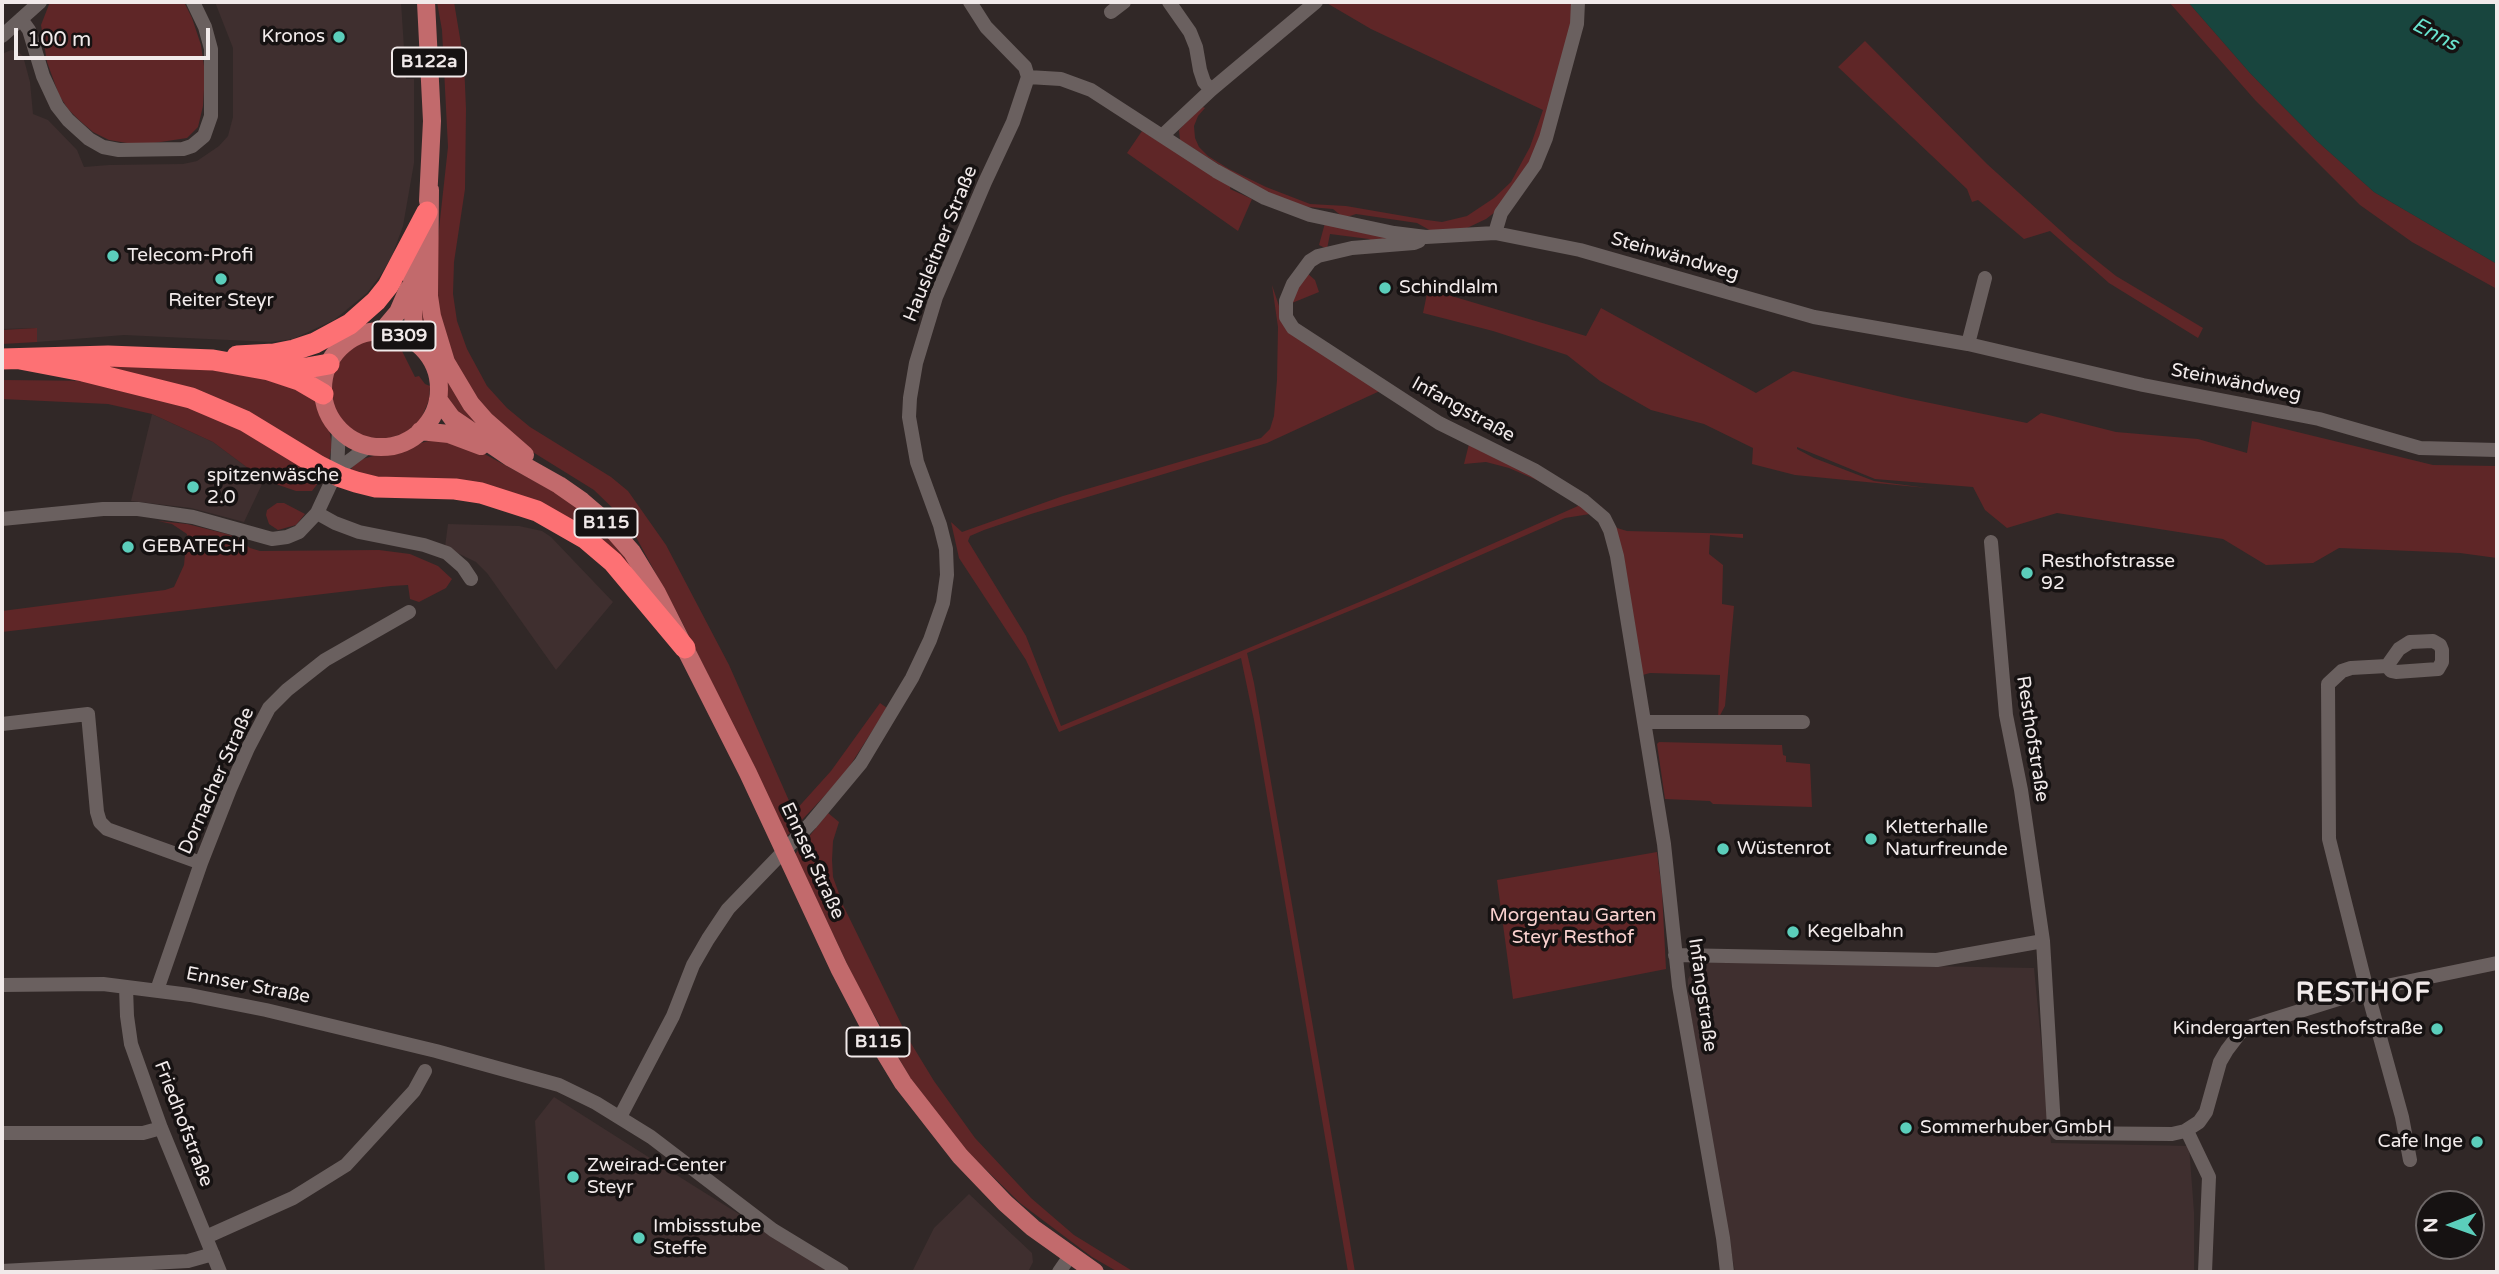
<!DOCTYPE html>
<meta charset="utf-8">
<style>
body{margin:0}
#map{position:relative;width:2499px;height:1274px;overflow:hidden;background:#312827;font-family:"Varela Round",sans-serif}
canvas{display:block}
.frame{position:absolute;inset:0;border:4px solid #f1eaea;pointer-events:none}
.north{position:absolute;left:2415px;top:1190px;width:70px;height:70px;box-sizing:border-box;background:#161212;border:2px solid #6e6868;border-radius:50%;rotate:269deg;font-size:19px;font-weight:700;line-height:28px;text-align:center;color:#f1eaea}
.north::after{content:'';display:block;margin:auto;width:24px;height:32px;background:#5bcebb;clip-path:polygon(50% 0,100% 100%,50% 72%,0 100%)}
.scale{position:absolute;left:14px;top:28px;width:196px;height:32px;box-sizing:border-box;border:4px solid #f1eaea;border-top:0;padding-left:9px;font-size:21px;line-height:24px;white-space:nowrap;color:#f1eaea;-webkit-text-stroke:5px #161212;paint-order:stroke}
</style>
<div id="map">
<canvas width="2499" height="1274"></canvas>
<div class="frame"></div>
<div class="north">N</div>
<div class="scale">100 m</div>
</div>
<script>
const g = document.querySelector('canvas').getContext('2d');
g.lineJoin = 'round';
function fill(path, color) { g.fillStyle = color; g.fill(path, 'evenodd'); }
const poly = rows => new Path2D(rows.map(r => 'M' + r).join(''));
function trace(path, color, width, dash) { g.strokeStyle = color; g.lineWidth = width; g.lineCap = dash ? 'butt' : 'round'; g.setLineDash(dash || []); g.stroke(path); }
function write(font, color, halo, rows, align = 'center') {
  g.font = font + ' "Varela Round",sans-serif'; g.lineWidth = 7; g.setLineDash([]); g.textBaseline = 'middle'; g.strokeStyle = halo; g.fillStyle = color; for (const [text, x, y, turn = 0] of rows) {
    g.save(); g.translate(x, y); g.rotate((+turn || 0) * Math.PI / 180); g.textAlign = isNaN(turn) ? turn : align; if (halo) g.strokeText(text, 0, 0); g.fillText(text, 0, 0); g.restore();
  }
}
fill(poly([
 [215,2,401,2,406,79,414,79,414,163,403,226,392,256,380,276,367,293,334,320,293,339,271,342,124,335,37,342,37,328,2,329,2,54,11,50,17,51,23,56,30,82,33,114,48,120,77,150,84,167,109,165,183,164,197,161,219,146,228,136,233,117,233,48],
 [152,414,213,442,264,480,244,522,191,508,131,501],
 [448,524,519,526,542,531,551,537,613,602,556,670,487,573,476,562,445,547],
 [1702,962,2034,968,2051,1143,2189,1146,2194,1212,2194,1272,1735,1272,1707,1119,1688,994,1688,979,1695,967],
 [554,1097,694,1186,832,1272,545,1272,535,1121],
 [969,1194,1032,1253,1033,1262,1028,1272,912,1272,934,1228]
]), '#3f2f2f');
fill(poly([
 [50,2,184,2,192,18,201,45,205,73,203,106,198,127,187,138,154,143,127,143,109,140,93,132,79,120,68,109,59,95,47,62,41,25],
 [437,2,454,2,464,62,466,109,465,189,454,262,453,294,457,321,467,349,487,386,507,408,530,427,611,477,628,491,666,545,729,665,794,812,831,771,880,703,887,708,844,775,787,836,683,624,629,524,594,490,523,446,502,430,461,381,435,302,436,256,448,147,442,30],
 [1325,2,1574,2,1572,29,1533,161,1499,209,1486,219,1467,228,1433,232,1417,223,1356,214,1344,218,1333,209,1297,206,1261,191,1180,140,1179,130,1201,106,1205,108,1198,116,1194,126,1195,138,1199,147,1208,156,1229,169,1266,187,1310,204,1346,206,1427,220,1442,222,1467,216,1494,198,1511,182,1530,147,1543,110,1371,29],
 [2169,2,2188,2,2250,73,2317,141,2374,192,2497,264,2497,289,2412,242,2360,205,2255,100],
 [1865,41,1987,164,2071,240,2116,276,2203,328,2198,338,2109,283,2050,231,2024,239,1978,200,1972,202,1967,189,1838,67],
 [1142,131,1231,185,1230,189,1252,199,1238,231,1127,153],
 [1325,223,1415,239,1373,243,1369,239,1330,234,1327,249,1319,245],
 [427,249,428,321,498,438,464,422,446,397,438,359,421,336,417,295],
 [1307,273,1315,280,1319,292,1292,303,1289,300],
 [1272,285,1280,309,1282,323,1382,390,1267,443,1031,514,984,530,970,536,968,541,1026,636,1061,726,1381,593,1578,506,1577,503,1539,481,1509,468,1486,462,1464,464,1469,444,1510,462,1588,508,1590,514,1565,518,1408,587,1247,653,1254,683,1355,1272,1348,1272,1254,720,1241,658,1059,732,1026,660,959,558,951,522,962,532,1063,496,1261,438,1270,429,1274,416,1277,380,1278,327],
 [1428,289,1586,336,1601,308,1756,393,1793,371,1906,398,2027,423,2041,413,2116,432,2198,439,2247,453,2252,421,2433,465,2497,466,2497,558,2460,553,2339,548,2313,563,2266,565,2223,539,2057,513,2007,528,1985,510,1973,487,1875,479,1797,447,1797,449,1814,458,1874,481,1927,488,1795,475,1752,464,1753,448,1704,424,1651,410,1600,381,1567,355,1493,331,1423,313],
 [37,328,37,342,2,344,2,330],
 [375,339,392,340,399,345,415,377,419,376,425,384,430,386,429,400,421,419,405,433,386,439,365,437,347,426,334,409,331,399,331,378,340,359,355,345],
 [98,366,191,367,266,379,301,388,316,399,328,425,332,444,329,461],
 [2,380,101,381,222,417,322,478,312,491,296,491,264,480,213,442,152,414,108,404,2,399],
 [432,440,454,442,479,451,573,502,610,538,641,578,571,520,364,478,350,472,355,461],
 [277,503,284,503,305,514,296,525,278,530,269,524,266,515,267,510],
 [1601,506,1617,528,1627,531,1743,534,1743,538,1710,535,1709,554,1723,565,1722,604,1734,606,1725,706,1718,719,1720,675,1650,673,1639,676],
 [158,521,187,524,227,534,238,538,250,548,260,551,379,550,410,554,438,566,452,579,446,588,419,602,410,599,408,585,391,586,2,632,2,611,165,590,174,587,184,565,187,534,172,524],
 [1659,742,1782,745,1783,755,1786,756,1786,762,1810,764,1812,807,1713,804,1710,801,1665,799,1657,744],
 [828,813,839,822,833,841,832,860,833,877,843,905,909,1040,934,1081,975,1138,1031,1198,1074,1235,1134,1272,1118,1272,1092,1257,1020,1203,965,1149,913,1083,857,985,795,854],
 [1657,852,1662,892,1666,969,1513,999,1497,880]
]), '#5f2627');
fill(poly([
 [2188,2,2497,2,2497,264,2374,192,2317,141,2250,73]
]), '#18453e');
trace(poly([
 [1169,2,1190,32,1196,47,1200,70,1204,82,1211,90],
 [1111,12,1124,2],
 [21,19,29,30,43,76,57,106,68,120,89,139,103,147,119,150,183,149,192,146,204,136,211,116,211,49,205,27,193,2],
 [2,36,40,2],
 [1028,77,1061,79,1091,90,1216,171,1265,198,1310,215,1394,233,1426,237,1495,233,1580,250,1814,317,1968,344,2143,385,2319,419,2420,448,2497,450],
 [1163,135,1211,90,1316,2],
 [1495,233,1501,213,1535,165,1546,138,1577,24,1578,2],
 [1419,241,1414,243,1352,248,1318,256,1310,261,1293,284,1286,301,1286,317,1293,328,1439,423,1534,470,1584,501,1604,518,1610,530,1617,556,1664,844,1679,986,1723,1238,1727,1272],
 [1968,344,1985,278],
 [337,470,369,446],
 [317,513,335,523,359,532,424,545,447,553,463,567,471,579],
 [2,519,103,509,138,509,193,517,272,539,287,537,299,532,317,513,337,470,339,429],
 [1991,542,2006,715,2021,790,2043,941,2054,1127,2058,1133,2172,1134,2185,1131,2199,1122,2206,1112,2220,1062,2227,1050,2240,1033,2252,1026,2367,990,2497,963],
 [2387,666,2399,649,2410,642,2433,641,2440,645,2442,650,2442,662,2438,669,2396,672,2391,671,2387,666,2351,668,2342,671,2328,684,2329,839,2367,990,2402,1117,2410,1160],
 [1644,722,1803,722],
 [2,724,88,714,97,812,100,822,107,829,201,863],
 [1675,955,1937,960,2043,941],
 [2,985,103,984,190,995,266,1010,436,1051,559,1085,596,1103,651,1137,773,1230,842,1272],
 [126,987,127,1016,131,1044,161,1128,220,1272],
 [157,990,201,863,230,789,248,748,269,708,287,690,325,660,409,612],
 [620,1117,673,1016,693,965,708,939,728,909,811,823,861,763,912,678,930,640,943,603,947,575,946,549,940,525,917,462,909,417,910,398,916,363,936,297,985,182,1013,122,1028,77,1025,67,986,27,970,2],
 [2187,1131,2209,1177,2205,1272],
 [2,1133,143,1133,161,1128],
 [206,1237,293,1198,346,1165,414,1091,425,1071],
 [2,1271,188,1261,213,1254],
 [1059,1272,1070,1256]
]), '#6a605f', 14);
trace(poly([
 [426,2,432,121,428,201],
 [430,190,429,296,432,316,446,362,471,404,485,420,525,455],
 [382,331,398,312,408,289],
 '323 389a58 58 0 1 1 116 0a58 58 0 1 1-116 0Z',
 [414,341,412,279,421,239],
 [438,399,452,418,511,458,559,485,582,501,603,519,632,552,657,593,748,773,839,968,874,1035,903,1083,960,1156,1005,1203,1033,1228,1095,1272],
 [420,431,449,434,481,446]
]), '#c26a6c', 18);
trace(poly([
 [237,356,274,354,294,350,315,343,350,324,376,301,388,286,427,212],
 [2,359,108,356,213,360,269,370,299,380,323,394],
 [20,359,83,371,191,398,245,421,319,466,341,477,356,482,376,487,455,489,481,493,537,511,586,539,613,562,685,648],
 [282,370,301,369,329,364]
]), '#fd7174', 21);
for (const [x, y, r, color] of [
 [339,37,7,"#5bcebb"],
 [113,256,7,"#5bcebb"],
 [221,279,7,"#5bcebb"],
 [1385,288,7,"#5bcebb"],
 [193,487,7,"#5bcebb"],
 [128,547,7,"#5bcebb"],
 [2027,573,7,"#5bcebb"],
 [1871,839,7,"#5bcebb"],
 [1723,849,7,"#5bcebb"],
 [1793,932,7,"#5bcebb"],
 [2437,1029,7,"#5bcebb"],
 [1906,1128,7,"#5bcebb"],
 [2477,1142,7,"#5bcebb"],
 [573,1177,7,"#5bcebb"],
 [639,1238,7,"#5bcebb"]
]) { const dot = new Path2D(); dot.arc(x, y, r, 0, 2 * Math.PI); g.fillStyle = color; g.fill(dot); trace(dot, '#161212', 2.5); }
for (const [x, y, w] of [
 [429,62,74],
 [404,336,63],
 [606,523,63],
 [878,1042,63]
]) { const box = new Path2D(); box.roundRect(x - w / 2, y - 14.5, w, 29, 5); g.fillStyle = '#161212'; g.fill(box); trace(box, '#f1eaea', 2); }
write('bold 18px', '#f1eaea', null, [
 ["B122a",429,62],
 ["B309",404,336],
 ["B115",606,523],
 ["B115",878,1042]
]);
write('19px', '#f1eaea', '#161212', [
 ["Kronos",325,37,"right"],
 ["Telecom-Profi",127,256],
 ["Schindlalm",1399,288],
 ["Reiter Steyr",221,301,"center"],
 ["spitzenwäsche",207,476],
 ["2.0",207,498],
 ["GEBATECH",142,547],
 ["Resthofstrasse",2041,562],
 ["92",2041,584],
 ["Kletterhalle",1885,828],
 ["Naturfreunde",1885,850],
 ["Wüstenrot",1737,849],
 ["Kegelbahn",1807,932],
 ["Kindergarten Resthofstraße",2423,1029,"right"],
 ["Sommerhuber GmbH",1920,1128],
 ["Cafe Inge",2463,1142,"right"],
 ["Zweirad-Center",587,1166],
 ["Steyr",587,1188],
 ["Imbissstube",653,1227],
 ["Steffe",653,1249]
], 'left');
write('19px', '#f1eaea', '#161212', [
 ["Hausleitner Straße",941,244,-68],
 ["Steinwändweg",1675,257,16],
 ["Steinwändweg",2236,383,11],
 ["Infangstraße",1463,410,29],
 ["Resthofstraße",2032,739,81],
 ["Dornacher Straße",217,781,-66],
 ["Ennser Straße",812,861,65],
 ["Ennser Straße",248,986,11],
 ["Infangstraße",1702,995,82],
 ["Friedhofstraße",183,1124,69]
]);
write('19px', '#f9d1cf', '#161212', [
 ["Morgentau Garten",1573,916],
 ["Steyr Resthof",1573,938]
]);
write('italic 21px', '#68e3ce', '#161212', [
 ["Enns",2435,35,28]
]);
g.letterSpacing = '2px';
write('bold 26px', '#f1eaea', '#161212', [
 ["RESTHOF",2364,994]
]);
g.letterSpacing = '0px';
</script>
